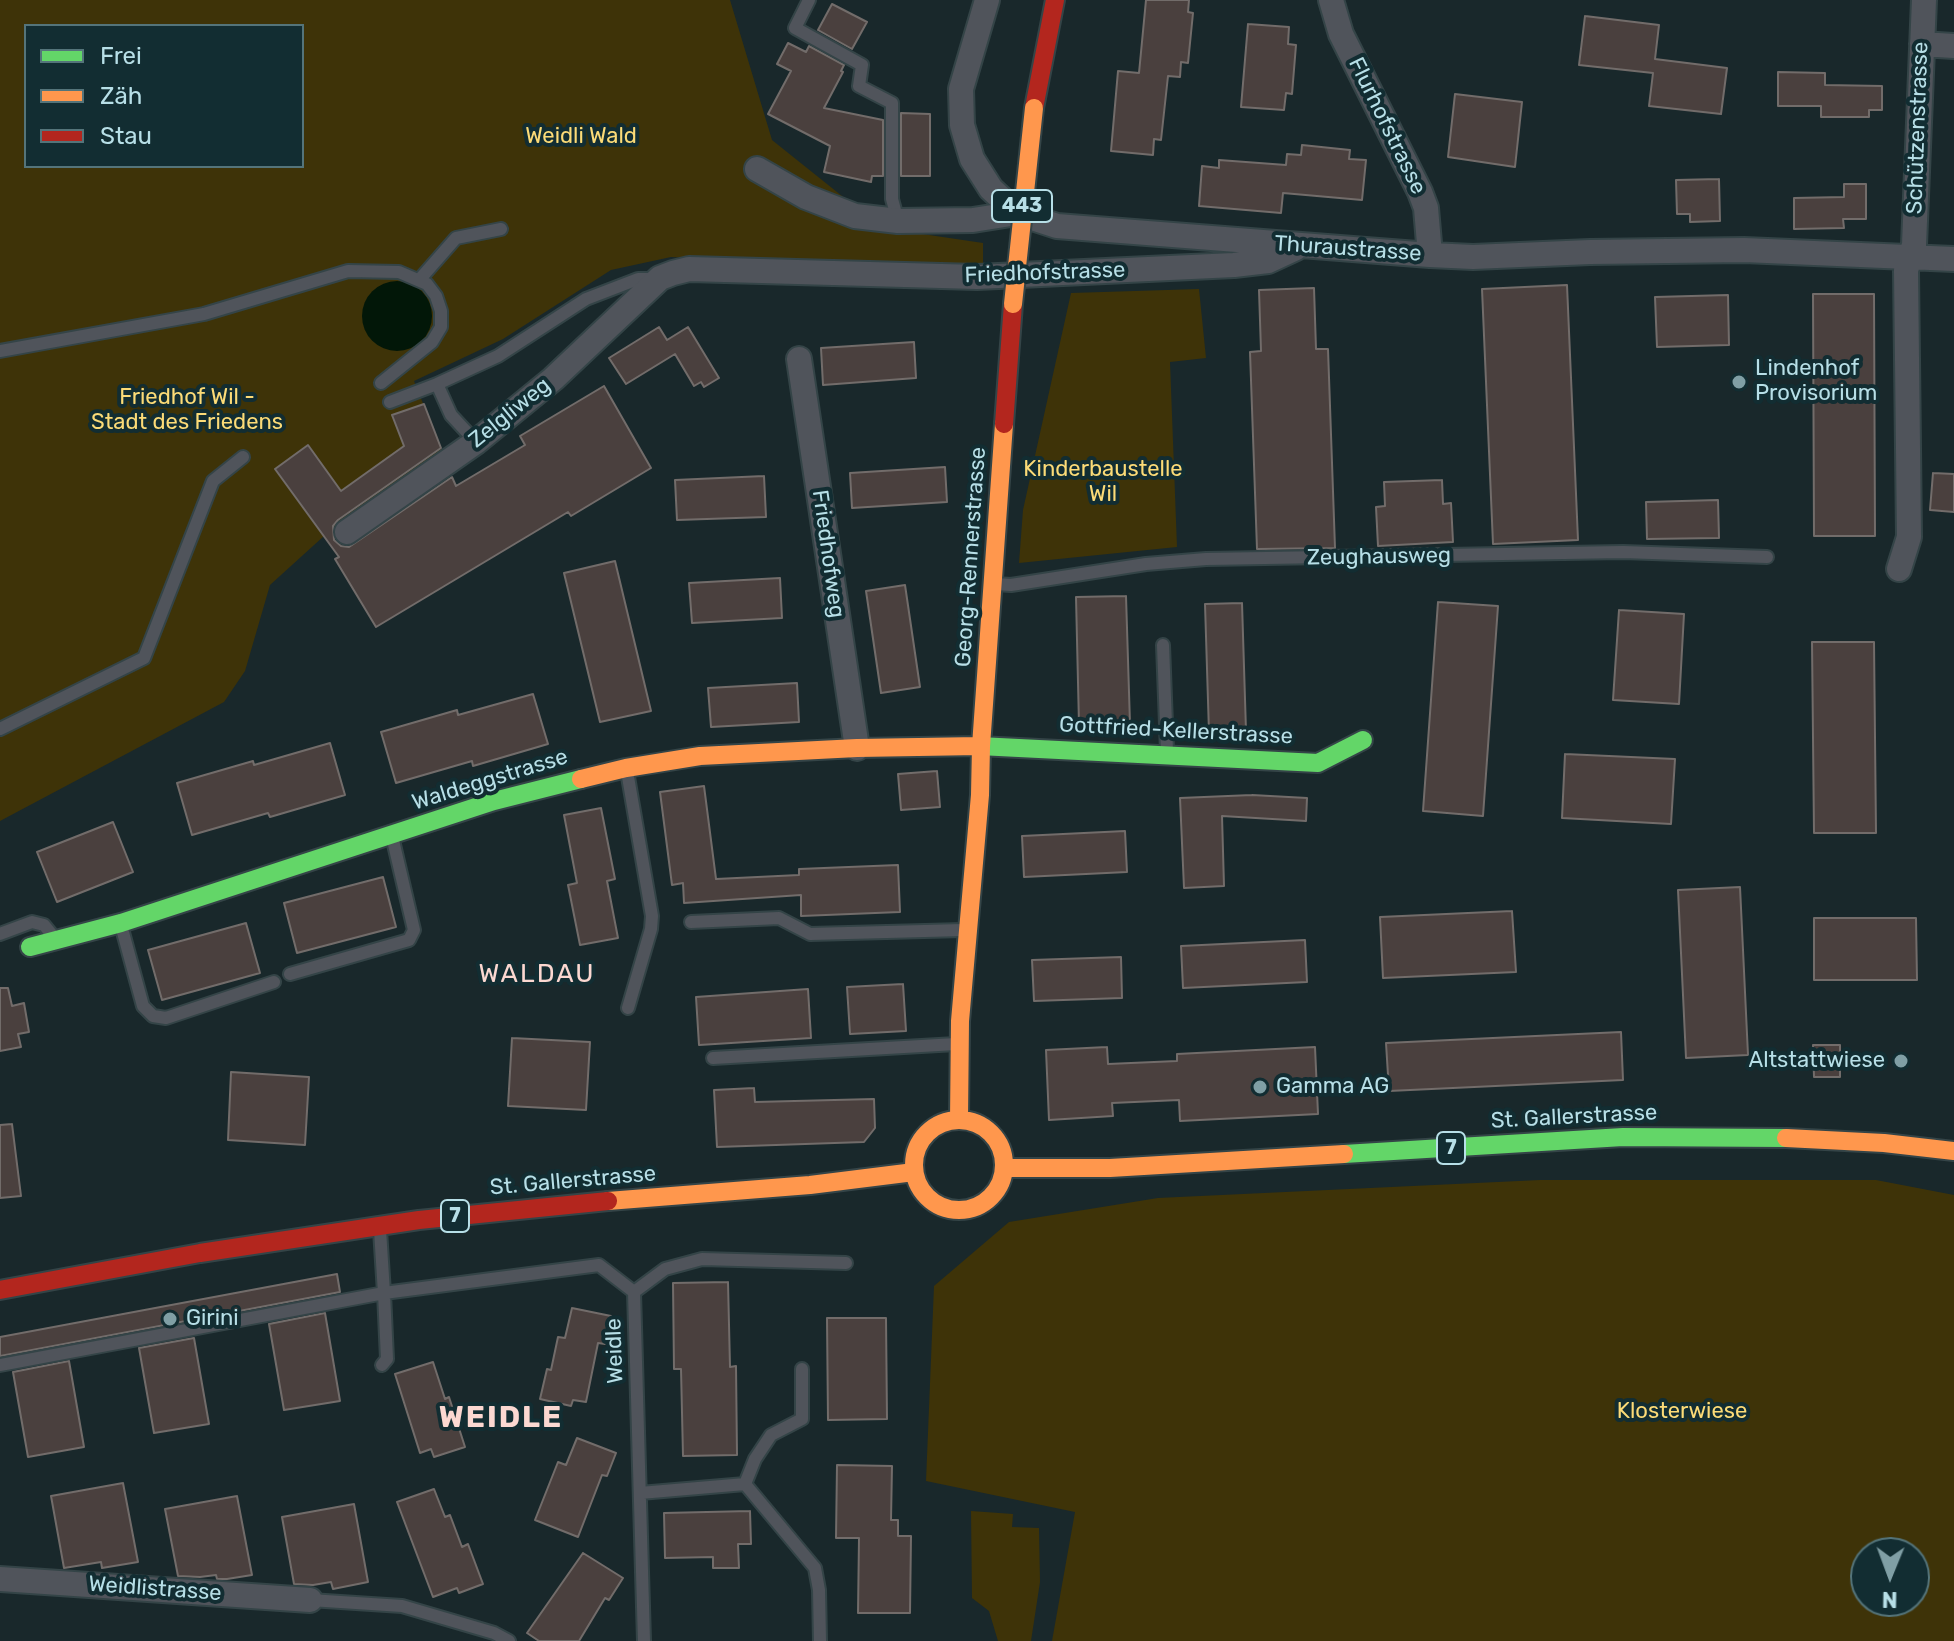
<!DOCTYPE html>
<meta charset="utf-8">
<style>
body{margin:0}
#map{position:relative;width:1954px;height:1641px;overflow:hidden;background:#19282b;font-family:Rubik,sans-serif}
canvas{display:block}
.legend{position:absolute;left:24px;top:24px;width:280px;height:144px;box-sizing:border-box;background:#122d32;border:2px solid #54747a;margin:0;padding:10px 14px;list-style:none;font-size:24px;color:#b7dfe7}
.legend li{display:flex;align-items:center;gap:16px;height:40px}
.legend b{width:40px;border:2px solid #54747a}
.north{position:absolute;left:1850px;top:1537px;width:80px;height:80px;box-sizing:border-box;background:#122d32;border:2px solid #54747a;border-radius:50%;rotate:181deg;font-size:22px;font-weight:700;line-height:32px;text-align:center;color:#b7dfe7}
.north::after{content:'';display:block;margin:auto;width:28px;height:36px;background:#809fa5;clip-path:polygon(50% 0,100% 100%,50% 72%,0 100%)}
</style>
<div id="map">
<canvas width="1954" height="1641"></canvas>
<ul class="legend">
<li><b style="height:10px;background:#63d668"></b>Frei</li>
<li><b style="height:10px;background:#ff974d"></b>Zäh</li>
<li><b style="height:10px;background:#b3261e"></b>Stau</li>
</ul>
<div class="north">N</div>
</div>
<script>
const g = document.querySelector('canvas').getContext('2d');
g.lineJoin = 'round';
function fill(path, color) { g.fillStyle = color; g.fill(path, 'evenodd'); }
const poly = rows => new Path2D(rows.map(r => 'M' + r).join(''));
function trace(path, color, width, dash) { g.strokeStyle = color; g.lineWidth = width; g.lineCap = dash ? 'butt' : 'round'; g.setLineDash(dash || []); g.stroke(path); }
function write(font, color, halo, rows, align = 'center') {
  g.font = font + ' Rubik,sans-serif'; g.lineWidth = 8; g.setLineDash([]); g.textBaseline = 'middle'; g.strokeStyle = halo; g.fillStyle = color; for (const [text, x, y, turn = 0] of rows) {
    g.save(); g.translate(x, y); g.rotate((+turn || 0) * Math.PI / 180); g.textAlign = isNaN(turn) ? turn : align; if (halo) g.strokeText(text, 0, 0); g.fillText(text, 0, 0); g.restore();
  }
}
fill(poly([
 [0,0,730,0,772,140,882,228,983,243,983,272,671,257,611,270,503,339,414,381,445,458,324,536,270,585,245,671,224,702,0,821],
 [26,26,302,26,302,166,26,166],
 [1199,289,1206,358,1170,362,1177,547,1019,563,1023,510,1071,293],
 [1540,1180,1876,1180,1954,1195,1954,1641,1052,1641,1075,1512,926,1481,934,1286,1009,1222,1158,1198],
 [1866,1553,1914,1553,1914,1601,1866,1601],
 [971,1511,1013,1514,1012,1527,1039,1528,1040,1582,1031,1641,998,1641,989,1611,972,1598]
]), '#3e3308');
fill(poly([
 '362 316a35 35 0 1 1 70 0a35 35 0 1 1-70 0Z'
]), '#021708');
const building = poly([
 [1146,0,1189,0,1188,12,1193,13,1188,63,1181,62,1180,77,1168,76,1161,140,1154,139,1153,155,1111,151,1118,71,1139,73,1146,0],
 [832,4,867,22,852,49,818,30,832,4],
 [1585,16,1659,25,1655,59,1727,68,1721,114,1649,106,1653,73,1579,65,1585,16],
 [1248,24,1289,27,1288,44,1296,45,1292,94,1286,93,1284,110,1241,107,1248,24],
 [788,43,806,52,809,46,844,65,841,71,843,72,824,108,883,120,883,176,872,176,871,182,824,172,830,146,768,114,791,71,777,64,788,43],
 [1778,72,1825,73,1825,85,1882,86,1882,110,1869,110,1869,117,1821,117,1821,106,1778,106,1778,72],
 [1455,94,1522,102,1515,167,1448,157,1455,94],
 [901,113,930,114,930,176,901,176,901,113],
 [1302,145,1350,150,1349,159,1366,160,1362,200,1283,193,1281,213,1199,206,1202,166,1219,168,1219,160,1286,165,1287,154,1301,155,1302,145],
 [1719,179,1720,221,1690,222,1690,214,1677,214,1676,180,1719,179],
 [1844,184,1866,184,1866,219,1843,219,1844,228,1794,229,1794,198,1844,197,1844,184],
 [1567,285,1578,540,1493,544,1482,289,1567,285],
 [1314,288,1316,349,1328,349,1335,548,1257,549,1250,352,1261,351,1259,290,1314,288],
 [1813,294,1874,294,1875,536,1814,536,1813,294],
 [1728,295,1729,345,1657,347,1655,297,1728,295],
 [659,327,667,340,688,327,719,378,704,387,701,382,694,386,675,354,626,384,609,358,659,327],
 [914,342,916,378,823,385,821,348,914,342],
 [604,386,651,468,571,516,568,512,376,627,335,559,339,557,275,469,308,445,341,491,404,446,392,415,424,404,441,448,338,520,333,526,334,540,341,546,349,547,452,477,456,486,525,445,520,436,604,386],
 [945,467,947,502,852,508,850,473,945,467],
 [1933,473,1954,474,1954,512,1930,510,1933,473],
 [764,476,766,517,677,520,675,480,764,476],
 [1442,480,1443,504,1451,503,1453,542,1378,546,1376,507,1385,506,1384,482,1442,480],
 [1718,500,1719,538,1647,539,1646,502,1718,500],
 [615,561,651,711,600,722,564,573,615,561],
 [780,578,782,618,692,623,689,583,780,578],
 [905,585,920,687,881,693,866,591,905,585],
 [1126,596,1130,724,1079,725,1076,597,1126,596],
 [1438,602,1498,606,1483,816,1423,811,1438,602],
 [1242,603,1246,731,1209,733,1205,604,1242,603],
 [1619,610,1684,614,1679,704,1613,700,1619,610],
 [1812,642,1874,642,1876,833,1814,833,1812,642],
 [797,683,799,722,711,727,708,688,797,683],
 [533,694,548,744,473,766,472,761,396,783,381,732,457,710,458,715,533,694],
 [330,743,345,795,270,817,268,813,192,835,177,783,253,761,254,765,330,743],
 [1565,754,1675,759,1671,824,1562,818,1565,754],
 [937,771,940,807,901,810,898,774,937,771],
 [704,786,716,879,799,875,799,869,898,865,900,912,801,916,801,895,684,903,683,883,672,885,660,792,704,786],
 [1252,795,1307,798,1306,821,1222,816,1224,886,1184,888,1180,798,1252,795],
 [601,808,615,879,607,881,618,938,580,945,568,885,577,883,564,815,601,808],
 [113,822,133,872,57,902,37,852,113,822],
 [1125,831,1127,872,1024,877,1022,836,1125,831],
 [383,877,396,927,297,953,284,903,383,877],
 [1740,887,1748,1055,1686,1058,1678,890,1740,887],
 [1512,911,1516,972,1383,978,1380,917,1512,911],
 [1814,918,1916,918,1917,980,1814,980,1814,918],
 [246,923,260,973,162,1000,148,950,246,923],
 [1305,940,1307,982,1183,988,1181,946,1305,940],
 [1121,957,1122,998,1034,1001,1032,960,1121,957],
 [903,984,906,1031,850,1034,847,987,903,984],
 [0,988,8,988,12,1006,24,1003,29,1032,18,1034,21,1047,0,1051,0,988],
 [808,989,811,1038,699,1045,696,997,808,989],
 [1621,1032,1623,1080,1389,1091,1386,1043,1621,1032],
 [512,1038,590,1042,586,1110,508,1106,512,1038],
 [1813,1045,1840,1045,1840,1077,1814,1077,1813,1045],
 [1107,1047,1108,1064,1177,1061,1177,1054,1315,1047,1318,1114,1180,1121,1179,1100,1112,1103,1113,1116,1049,1120,1046,1050,1107,1047],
 [231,1072,309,1077,305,1145,228,1140,231,1072],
 [754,1088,755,1102,874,1099,875,1128,864,1142,717,1147,714,1090,754,1088],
 [12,1124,21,1196,0,1198,0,1125,12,1124],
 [337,1274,340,1292,0,1356,0,1337,337,1274],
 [728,1282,730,1367,736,1366,737,1455,683,1456,681,1369,674,1369,673,1283,728,1282],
 [572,1308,611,1316,605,1344,598,1343,586,1402,573,1400,571,1406,540,1399,547,1369,551,1370,558,1337,565,1338,572,1308],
 [325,1313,340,1401,284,1410,269,1324,325,1313],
 [827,1318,886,1318,887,1419,828,1420,827,1318],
 [194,1338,209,1424,154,1433,139,1348,194,1338],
 [69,1361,84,1447,28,1457,13,1372,69,1361],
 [433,1362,445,1399,449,1397,465,1447,434,1457,431,1449,420,1453,395,1374,433,1362],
 [577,1438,616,1453,607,1476,602,1475,578,1537,535,1520,558,1462,566,1465,577,1438],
 [837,1465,892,1466,891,1520,898,1520,898,1536,911,1536,910,1613,858,1613,859,1538,836,1538,837,1465],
 [123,1483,138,1562,102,1568,101,1562,64,1568,51,1496,123,1483],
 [434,1489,445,1517,450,1515,462,1547,468,1544,483,1584,459,1593,457,1588,433,1597,397,1502,434,1489],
 [237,1496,252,1575,227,1579,217,1579,216,1575,200,1577,178,1576,165,1509,237,1496],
 [354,1504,368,1582,333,1589,331,1582,313,1585,294,1584,282,1517,354,1504],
 [750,1511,751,1544,738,1544,739,1568,713,1568,713,1557,665,1558,664,1513,750,1511],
 [583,1553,623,1578,609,1600,605,1598,579,1641,539,1641,527,1633,583,1553]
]);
fill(building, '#4a403e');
trace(building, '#726c6a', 2);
const lane = poly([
 [809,0,795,28,862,65,859,86,892,103,892,199,898,221],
 [420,279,456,238,501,229],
 [0,351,204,314,348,271,399,272,427,284,436,296,441,311,441,327,432,342,381,383],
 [437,384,451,415,476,442],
 [390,402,437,384,498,356,586,299,638,279,657,279],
 [996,584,1011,585,1146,564,1206,559,1623,552,1767,557],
 [1163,645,1167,751],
 [0,729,144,658,213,481,243,457],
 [627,771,652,916,651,929,628,1008],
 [691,922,779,918,810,934,963,930],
 [121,925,143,1006,153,1016,166,1018,274,982],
 [0,934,32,922,44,925,53,936],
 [290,974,409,940,414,930,392,836],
 [713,1058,956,1044],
 [380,1230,384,1293,599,1265,634,1292,644,1641],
 [634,1292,665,1269,702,1259,846,1263],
 [0,1365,384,1293,387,1359,382,1365],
 [745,1484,755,1459,771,1435,802,1419,802,1369],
 [640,1493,745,1484,815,1568,819,1590,820,1641],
 [310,1600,402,1606,494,1633,509,1641]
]);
const street = poly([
 [987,0,961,89,962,125,972,159,991,189,1017,213],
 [1331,0,1341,34,1420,192,1426,208,1430,255],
 [1922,44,1954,46],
 [757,169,806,197,855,216,898,221,973,220,1017,213,1057,226,1430,255,1473,257,1590,252,1744,250,1954,259],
 [799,359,857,748],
 [347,532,476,442,553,379,660,278,673,273,689,269,977,277,1234,265,1268,261,1296,248],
 [1899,569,1909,537,1906,270,1914,245,1924,0],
 [0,1579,310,1600]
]);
const fast = poly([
 [979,746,1318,763,1363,740],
 [30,947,121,923,494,801,581,779],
 [1344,1154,1623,1137,1786,1138]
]);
const slow = poly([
 [581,779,626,768,700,756,857,748,979,746],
 [959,1120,960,1021,980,795,981,746,1004,424],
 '914 1165a45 45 0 1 1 90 0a45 45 0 1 1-90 0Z',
 [1786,1138,1884,1143,1954,1151],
 [1004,1168,1110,1168,1344,1154],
 [608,1201,810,1185,914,1172]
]);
const jam = poly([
 [1034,108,1055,0],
 [1004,424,1013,304],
 [0,1290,200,1253,419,1220,608,1201]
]);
trace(lane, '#344447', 16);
trace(street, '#344447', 28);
trace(fast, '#344447', 22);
trace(slow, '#344447', 22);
trace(jam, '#344447', 22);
trace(lane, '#50545b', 12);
trace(street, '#50545b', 24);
trace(fast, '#63d668', 18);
trace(slow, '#ff974d', 18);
trace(jam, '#b3261e', 18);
const slowBridge = poly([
 [1013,304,1034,108]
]);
trace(slowBridge, '#344447', 22, []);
trace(slowBridge, '#ff974d', 18);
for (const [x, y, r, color] of [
 [1739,382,8,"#809fa5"],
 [1901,1061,8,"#809fa5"],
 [1260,1087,8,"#809fa5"],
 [170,1319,8,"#809fa5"]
]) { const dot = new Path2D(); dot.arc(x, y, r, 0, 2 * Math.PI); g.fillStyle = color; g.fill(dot); trace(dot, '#122d32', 3); }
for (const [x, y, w] of [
 [1022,206,60],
 [1451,1148,28],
 [455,1216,28]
]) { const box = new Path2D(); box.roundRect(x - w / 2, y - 16, w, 32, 6); g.fillStyle = '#122d32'; g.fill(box); trace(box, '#b7dfe7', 2); }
write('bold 20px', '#b7dfe7', null, [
 ["443",1022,206],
 ["7",1451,1148],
 ["7",455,1216]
]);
write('22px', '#b7dfe7', '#122d32', [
 ["Flurhofstrasse",1387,126,64],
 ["Schützenstrasse",1918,128,-88],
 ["Thuraustrasse",1348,249,4],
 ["Friedhofstrasse",1045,273,-2],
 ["Zelgliweg",510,413,-39],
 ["Friedhofweg",828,554,82],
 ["Georg-Rennerstrasse",971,557,-86],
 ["Zeughausweg",1379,557,-1],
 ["Gottfried-Kellerstrasse",1176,731,3],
 ["Waldeggstrasse",490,780,-17],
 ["St. Gallerstrasse",1574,1117,-3],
 ["St. Gallerstrasse",573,1181,-5],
 ["Weidle",615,1351,-92],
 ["Weidlistrasse",155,1589,4]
]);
write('22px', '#fcdb77', '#122d32', [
 ["Weidli Wald",581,137],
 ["Friedhof Wil -",187,398],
 ["Stadt des Friedens",187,423],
 ["Kinderbaustelle",1103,470],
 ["Wil",1103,495],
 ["Klosterwiese",1682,1412]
]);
write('22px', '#b7dfe7', '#122d32', [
 ["Lindenhof",1755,369],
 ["Provisorium",1755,394],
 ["Altstattwiese",1885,1061,"right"],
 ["Gamma AG",1276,1087],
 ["Girini",186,1319]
], 'left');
g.letterSpacing = '2px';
write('26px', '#fbd8d1', '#122d32', [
 ["WALDAU",537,974]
]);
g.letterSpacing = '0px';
g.letterSpacing = '2px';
write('bold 30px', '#fbd8d1', '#122d32', [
 ["WEIDLE",501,1418]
]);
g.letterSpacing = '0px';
</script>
